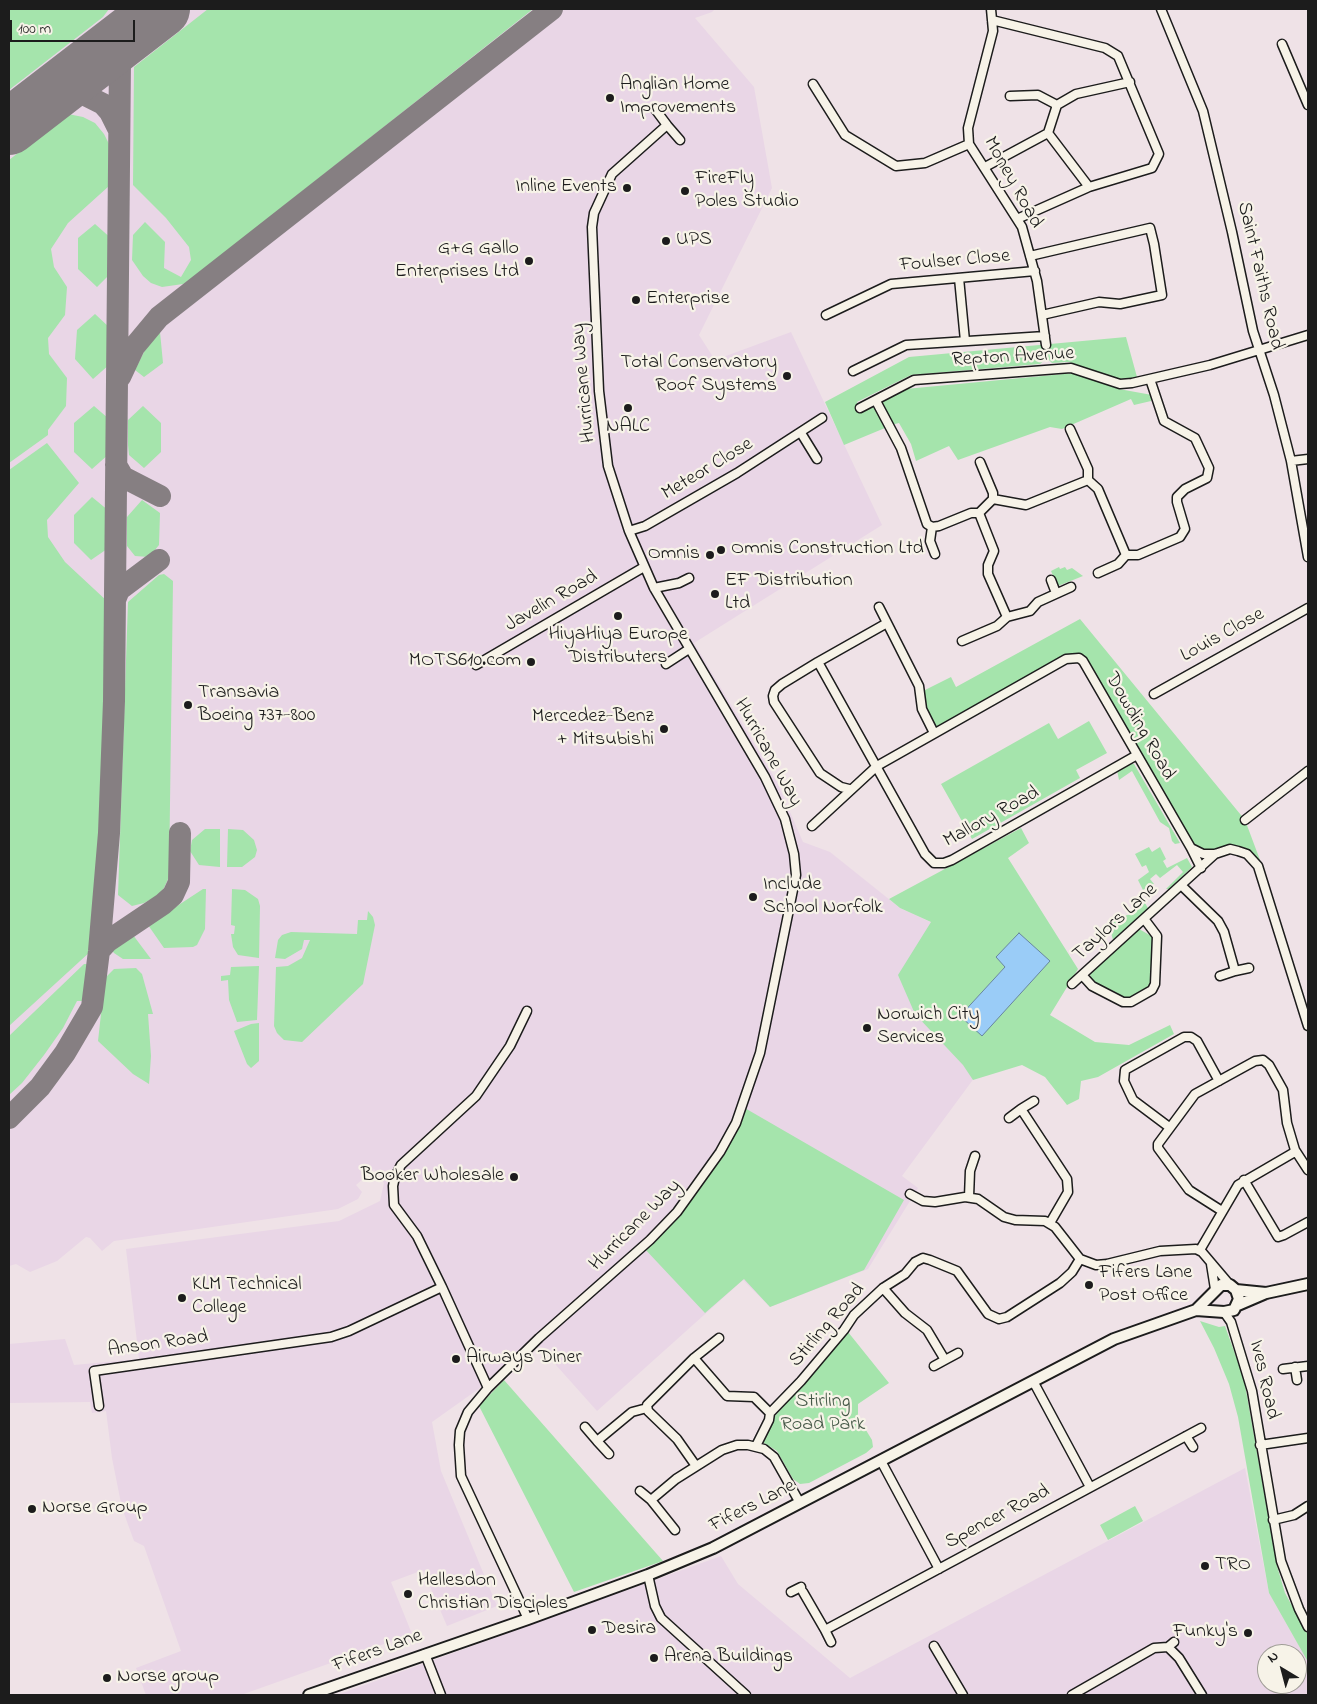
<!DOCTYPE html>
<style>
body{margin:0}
#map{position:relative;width:1317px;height:1704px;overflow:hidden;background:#efe2e7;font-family:"Indie Flower",sans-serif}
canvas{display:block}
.frame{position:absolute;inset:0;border:10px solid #1c1c1c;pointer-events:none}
.north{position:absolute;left:1257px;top:1644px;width:50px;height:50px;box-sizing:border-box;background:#f7f3e8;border:1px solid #9f9d96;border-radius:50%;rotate:323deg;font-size:14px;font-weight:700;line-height:20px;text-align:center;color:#1c1c1c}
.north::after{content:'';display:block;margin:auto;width:18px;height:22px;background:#1c1c1c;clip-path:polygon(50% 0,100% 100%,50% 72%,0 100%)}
.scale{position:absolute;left:10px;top:20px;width:125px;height:22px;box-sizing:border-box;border:2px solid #1c1c1c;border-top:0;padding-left:6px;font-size:15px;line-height:18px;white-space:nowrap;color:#1c1c1c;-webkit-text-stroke:4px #f7f3e8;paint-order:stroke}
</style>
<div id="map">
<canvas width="1317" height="1704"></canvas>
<div class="frame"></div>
<div class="north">N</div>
<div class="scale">100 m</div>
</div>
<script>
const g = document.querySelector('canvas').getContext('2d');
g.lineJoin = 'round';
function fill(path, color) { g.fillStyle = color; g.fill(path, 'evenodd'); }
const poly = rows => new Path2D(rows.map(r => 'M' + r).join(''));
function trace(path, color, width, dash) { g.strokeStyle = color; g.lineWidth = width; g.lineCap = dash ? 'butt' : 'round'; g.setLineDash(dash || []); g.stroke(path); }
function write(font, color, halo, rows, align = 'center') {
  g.font = font + ' "Indie Flower",sans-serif'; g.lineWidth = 4.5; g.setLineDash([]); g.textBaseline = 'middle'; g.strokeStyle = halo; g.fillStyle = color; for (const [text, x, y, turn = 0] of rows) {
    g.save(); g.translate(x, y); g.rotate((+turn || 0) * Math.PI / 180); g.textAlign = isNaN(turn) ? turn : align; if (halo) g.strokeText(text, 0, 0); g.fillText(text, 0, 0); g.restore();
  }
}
fill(poly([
 [9,9,715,9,712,12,695,18,754,87,772,188,699,335,715,360,791,332,882,525,694,643,777,782,803,842,830,852,900,908,950,931,986,1062,902,1176,918,1188,868,1269,770,1307,743,1280,597,1411,539,1346,432,1422,441,1471,497,1606,447,1626,423,1570,391,1582,412,1634,241,1695,146,1695,136,1668,181,1651,144,1546,134,1541,122,1508,112,1458,106,1411,92,1413,90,1402,9,1403,9,1344,65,1339,74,1365,139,1359,126,1249,339,1221,380,1201,384,1183,374,1169,356,1185,362,1192,358,1199,338,1209,114,1241,102,1251,90,1238,86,1237,57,1261,30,1272,16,1264,9,1266],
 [1245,1468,1269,1593,1308,1662,1308,1695,337,1695,721,1556,738,1584,850,1678],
 [1267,1654,1297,1654,1297,1684,1267,1684]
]), '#e9d6e6');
fill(poly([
 [9,9,109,9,103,17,9,90],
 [208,9,533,9,190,280,183,284,162,287,151,283,143,276,132,260,133,235,145,222,165,242,164,268,181,277,191,260,189,247,166,218,133,185,134,67],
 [68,114,83,117,95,123,104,134,113,152,112,173,109,186,68,223,51,249,54,267,67,287,65,315,48,338,49,354,67,378,66,406,48,430,48,435,9,463,9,160],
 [95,224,113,240,111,273,97,287,78,269,78,238],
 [95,314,110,328,110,364,93,379,75,359,77,330],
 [160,332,163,363,144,377,135,370,150,340],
 [1126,337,1137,377,1125,380,1116,379,1069,362,1052,363,1047,358,1040,364,911,375,857,402,860,408,868,406,875,408,885,428,844,445,825,402,909,357],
 [1074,373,1119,389,1152,395,1151,401,1134,405,1131,399,1062,429,1050,427,958,460,949,446,916,461,911,444,899,423,891,425,879,404,881,398,895,390],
 [94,406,109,419,109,454,92,469,74,452,74,423],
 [143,406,161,423,161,452,144,468,129,455,128,445,128,420],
 [47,443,79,483,47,520,48,537,65,562,108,602,105,786,91,951,9,1026,9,470],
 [92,497,109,511,107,549,91,560,74,543,74,515],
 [142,500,160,513,159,545,149,557,135,556,127,546,127,517],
 [1059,567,1060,569,1065,567,1067,570,1072,568,1083,576,1058,586,1051,571],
 [164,574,173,581,169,877,164,888,157,896,144,903,132,906,118,895,128,602,159,575],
 [1080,619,1245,820,1263,868,1260,870,1238,851,1215,854,1191,848,1083,661,1072,657,934,733,922,709,921,692,951,677,956,687],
 [1089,721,1107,753,1076,770,1080,778,972,839,941,784,1049,723,1058,739],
 [1126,763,1134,764,1180,843,1175,844,1172,841,1169,828,1160,822,1132,771,1119,780,1117,770],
 [1021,828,1029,843,1008,858,1078,969,1050,1015,1095,1042,1129,1045,1170,1025,1174,1034,1098,1077,1081,1081,1079,1099,1067,1105,1045,1077,1022,1065,973,1080,963,1065,915,1014,898,975,931,922,900,908,889,899],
 [1006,966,982,1035,961,1016],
 [205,829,220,829,220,867,199,865,190,851,192,840],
 [228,829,243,830,254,840,257,850,255,857,242,867,227,867],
 [1149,847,1152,852,1160,847,1166,859,1163,861,1167,868,1187,858,1192,867,1169,889,1166,889,1183,872,1177,865,1160,878,1156,874,1150,879,1154,884,1143,890,1138,880,1149,872,1146,865,1142,867,1135,854],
 [203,889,206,889,205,929,197,945,193,947,164,948,148,925],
 [232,889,245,890,258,899,260,906,259,958,238,955,233,947,231,934,234,934,235,926,231,925],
 [1145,903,1149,910,1113,940,1109,925,1111,920,1131,914,1132,910],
 [368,911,373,917,375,925,363,984,302,1042,284,1040,277,1033,274,1026,276,967,288,966,302,958,310,940,304,940,302,949,285,959,275,958,278,940,282,935,291,932,357,934,358,920,367,920],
 [1139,929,1153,937,1151,986,1130,999,1121,999,1094,985,1090,975,1092,970],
 [133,935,151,959,123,959,114,953,111,949],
 [84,964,89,964,83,1001,77,1001,63,1028,44,1055,22,1083,9,1095,9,1036],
 [259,966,257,1020,237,1022,229,1000,228,980,221,981,221,976,230,975,231,967],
 [136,968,142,974,153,1014,148,1014,151,1056,149,1084,133,1074,98,1041,105,978,114,969],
 [259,1023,259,1061,251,1068,247,1064,234,1031,251,1024],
 [743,1107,904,1200,864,1270,770,1307,744,1279,705,1313,643,1247,700,1183],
 [1200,1321,1219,1327,1225,1326,1244,1379,1277,1566,1285,1593,1308,1635,1308,1662,1269,1593,1238,1417,1229,1384,1214,1348],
 [848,1332,889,1383,858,1404,858,1417,872,1440,873,1447,866,1453,809,1483,800,1484,793,1479,777,1451,764,1443,764,1438,775,1416],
 [504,1380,663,1561,574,1592,479,1406],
 [1135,1506,1143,1521,1108,1540,1100,1525]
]), '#a5e4ac');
const water = poly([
 [1019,933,1050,961,982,1036,960,1016,1005,967,996,957,1019,933]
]);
fill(water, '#9accf7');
trace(water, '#68869f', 1);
trace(poly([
 [38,104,59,94,81,93,103,104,110,112,119,130],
 [120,377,134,347,159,317,552,9],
 [116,465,123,477,160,496],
 [115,600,119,590,159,560],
 [99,951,108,941,163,904,173,895,179,882,180,833],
 [9,1118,40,1087,65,1053,85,1019,92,1007,99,951,109,833,114,701,120,60,127,40,136,29]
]), '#867f82', 22);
trace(poly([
 [9,127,162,9]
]), '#867f82', 56);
const street = poly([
 [991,9,993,31,968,128,969,144,1022,227,1037,281,1046,345],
 [1161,9,1203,111,1232,232,1253,331,1274,395,1291,461,1308,557],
 [992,20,1105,48,1118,56,1159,154,1152,168,1089,187,1017,219],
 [1282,44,1308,105],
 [813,84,845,135,896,166,925,163,969,144],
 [1010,96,1038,95,1057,105],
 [667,125,680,140],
 [985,167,1048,133],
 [1089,187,1048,133,1057,105,1076,94,1130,82],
 [1030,256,1150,228,1154,244,1162,295,1120,304,1099,302,1042,315],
 [959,278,965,341],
 [826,315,891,284,1035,271],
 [853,371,906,345,1045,336],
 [876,401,901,448,927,524,932,527,939,526,971,513,979,513],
 [860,408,914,380,1071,368,1120,384,1132,383,1210,365,1308,335],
 [1070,429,1088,469,1088,480,1098,489,1126,555,1138,555,1180,537,1185,529,1177,502,1177,497,1185,489,1207,478,1209,468,1195,438,1164,421,1150,379],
 [801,433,817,459],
 [1291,461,1308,459],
 [980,462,993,493,993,499],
 [993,499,979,513,994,551,988,565,988,574,1007,617,1030,611,1038,602,1071,587],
 [993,499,1026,505,1088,480],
 [932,527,930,541,935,554],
 [629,531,645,526,737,473,822,418],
 [1098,573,1118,564,1126,555],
 [1051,580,1056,593],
 [654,588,679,583,689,578],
 [879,607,919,686,922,709,934,733],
 [962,641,997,626,1007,617],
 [818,662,887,623],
 [666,664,689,649],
 [476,665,644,567],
 [1154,694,1308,608],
 [849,789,841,787,820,773,774,702,773,696,775,690,782,684,818,662,925,854,934,863,944,863,952,860,1137,755],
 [1245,820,1308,771],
 [812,826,877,766,1066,659,1079,658,1083,661,1191,848,1203,854,1215,854,1230,849,1238,851,1247,854,1258,866,1308,1026],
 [1191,848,1201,868],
 [1182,886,1218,921,1224,932,1235,971,1249,968],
 [1082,975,1092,986,1123,1002,1131,1002,1152,990,1155,984,1157,936,1145,920],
 [1220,976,1235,971],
 [1072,984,1215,854],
 [1021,1109,1034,1101],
 [1009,1118,1021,1109,1067,1179,1068,1192,1050,1223],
 [1169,1127,1133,1100,1124,1081,1125,1070,1184,1037,1191,1037,1197,1041,1219,1081],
 [1295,1150,1308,1170],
 [1244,1180,1278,1237,1284,1235,1308,1222],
 [910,1194,923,1201,935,1202,965,1197,978,1199,1004,1217,1015,1220,1045,1221,1055,1227,1080,1259,1096,1265,1107,1264,1160,1251,1196,1249,1202,1252,1230,1285],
 [969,1197,970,1171,975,1156],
 [1200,1250,1238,1185,1293,1153,1295,1150,1287,1123,1283,1090,1269,1065,1263,1060,1255,1061,1195,1094,1158,1144,1158,1148,1189,1190,1222,1211],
 [1211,1264,1215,1289],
 [442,1287,488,1388],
 [883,1288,905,1313,927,1330,945,1360,958,1353],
 [1224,1312,1231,1322,1252,1391,1281,1561,1299,1609,1308,1627],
 [694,1358,727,1396,754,1397,770,1413],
 [934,1366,945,1360],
 [1295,1367,1297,1380],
 [1283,1369,1308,1366],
 [1033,1381,1090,1487],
 [99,1406,94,1371,331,1337,349,1331,442,1287,417,1236,394,1205,393,1186,395,1177,401,1165,476,1096,510,1046,527,1011],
 [585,1427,597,1441,632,1412,647,1408],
 [1186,1436,1193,1447],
 [597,1441,609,1454],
 [1260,1445,1308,1438],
 [756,1446,769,1420,770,1413,801,1381,844,1330,854,1315,883,1288,905,1274,915,1262,923,1258,930,1260,957,1271,988,1314,999,1319,1007,1317,1060,1283,1072,1272,1080,1259],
 [881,1461,939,1569],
 [696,1466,677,1439,648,1411,647,1405,694,1358,719,1338],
 [640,1491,651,1500,676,1479,722,1450,737,1445,748,1445,764,1449,774,1457,800,1503],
 [651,1500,675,1530],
 [1273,1520,1294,1515,1308,1506],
 [648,1575,655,1606,661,1618,746,1695],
 [791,1592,801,1587],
 [803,1592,825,1630],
 [528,1619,461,1476,459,1445,460,1431,468,1412,488,1388,539,1338,650,1240,677,1212,720,1152,736,1123,760,1053,796,875,794,854,785,819,765,777,654,588,629,531,608,466,599,391,592,227,594,213,612,174,667,125,655,109],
 [831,1642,825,1630,1201,1428],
 [934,1646,963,1695],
 [1168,1647,1179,1658,1202,1695],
 [425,1654,441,1695],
 [1072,1695,1154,1648,1168,1647,1174,1642]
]);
const secondary = poly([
 [1238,1305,1266,1293,1308,1284],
 [1196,1310,1221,1285,1230,1285,1236,1290,1266,1293],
 [309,1695,528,1619,648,1575,713,1548,1114,1339,1196,1310,1224,1312,1234,1310,1239,1299,1236,1290]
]);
trace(street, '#1c1c1c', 11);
trace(secondary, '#1c1c1c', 14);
trace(street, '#f7f3e8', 8);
trace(secondary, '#f7f3e8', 10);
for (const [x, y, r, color] of [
 [610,98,5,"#1c1c1c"],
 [627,188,5,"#1c1c1c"],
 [685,191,5,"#1c1c1c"],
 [666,241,5,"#1c1c1c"],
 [529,261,5,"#1c1c1c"],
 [636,300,5,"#1c1c1c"],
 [787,376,5,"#1c1c1c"],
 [628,408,5,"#1c1c1c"],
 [721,550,5,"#1c1c1c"],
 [710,555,5,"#1c1c1c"],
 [715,594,5,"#1c1c1c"],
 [618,616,5,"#1c1c1c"],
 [531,662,5,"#1c1c1c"],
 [188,705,5,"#1c1c1c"],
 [664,729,5,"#1c1c1c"],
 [753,897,5,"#1c1c1c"],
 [867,1028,5,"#1c1c1c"],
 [514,1177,5,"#1c1c1c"],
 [1089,1285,5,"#1c1c1c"],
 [182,1298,5,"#1c1c1c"],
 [456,1359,5,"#1c1c1c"],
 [32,1509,5,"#1c1c1c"],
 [1205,1566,5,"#1c1c1c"],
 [408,1594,5,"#1c1c1c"],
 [592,1630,5,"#1c1c1c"],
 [1248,1633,5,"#1c1c1c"],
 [654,1658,5,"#1c1c1c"],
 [107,1678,5,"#1c1c1c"]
]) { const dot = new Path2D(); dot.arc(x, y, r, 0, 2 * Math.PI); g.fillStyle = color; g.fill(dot); trace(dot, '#f7f3e8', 2); }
write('20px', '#1c1c1c', '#f7f3e8', [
 ["Anglian Home",620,86],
 ["Improvements",620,109],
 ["FireFly",695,180],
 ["Poles Studio",695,203],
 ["Inline Events",617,188,"right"],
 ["UPS",676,241],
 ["G+G Gallo",519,250,"right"],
 ["Enterprises Ltd",519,273,"right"],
 ["Enterprise",646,300],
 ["Total Conservatory",777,364,"right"],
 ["Roof Systems",777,387,"right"],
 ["NALC",628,428,"center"],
 ["Omnis Construction Ltd",731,550],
 ["Omnis",700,555,"right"],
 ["EF Distribution",725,582],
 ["Ltd",725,605],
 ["HiyaHiya Europe",618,636,"center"],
 ["Distributers",618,659,"center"],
 ["MOTS610.com",521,662,"right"],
 ["Transavia",198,694],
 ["Boeing 737-800",198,717],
 ["Mercedez-Benz",654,718,"right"],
 ["+ Mitsubishi",654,741,"right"],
 ["Include",763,886],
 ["School Norfolk",763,909],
 ["Norwich City",877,1016],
 ["Services",877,1039],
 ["Booker Wholesale",504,1177,"right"],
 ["Fifers Lane",1099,1274],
 ["Post Office",1099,1297],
 ["KLM Technical",192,1286],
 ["College",192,1309],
 ["Airways Diner",466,1359],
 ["Norse Group",42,1509],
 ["TRO",1215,1566],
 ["Hellesdon",418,1582],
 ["Christian Disciples",418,1605],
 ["Desira",602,1630],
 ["Funky's",1238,1633,"right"],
 ["Arena Buildings",664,1658],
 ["Norse group",117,1678]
], 'left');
write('20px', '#1c1c1c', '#f7f3e8', [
 ["Money Road",1012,183,61],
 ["Foulser Close",955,262,-5],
 ["Saint Faiths Road",1259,276,77],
 ["Repton Avenue",1013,358,-3],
 ["Hurricane Way",585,383,-95],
 ["Meteor Close",708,470,-31],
 ["Javelin Road",552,602,-30],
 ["Louis Close",1223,636,-29],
 ["Dowding Road",1139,727,60],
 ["Hurricane Way",767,753,61],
 ["Mallory Road",992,818,-29],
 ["Taylors Lane",1116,923,-42],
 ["Hurricane Way",636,1226,-45],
 ["Stirling Road",828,1326,-49],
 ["Anson Road",158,1345,-8],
 ["Ives Road",1263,1380,77],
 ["Fifers Lane",753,1507,-27],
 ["Spencer Road",998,1518,-28],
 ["Fifers Lane",378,1652,-20]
]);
write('20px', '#455847', '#f7f3e8', [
 ["Stirling",823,1403],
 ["Road Park",823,1426]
]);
</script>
